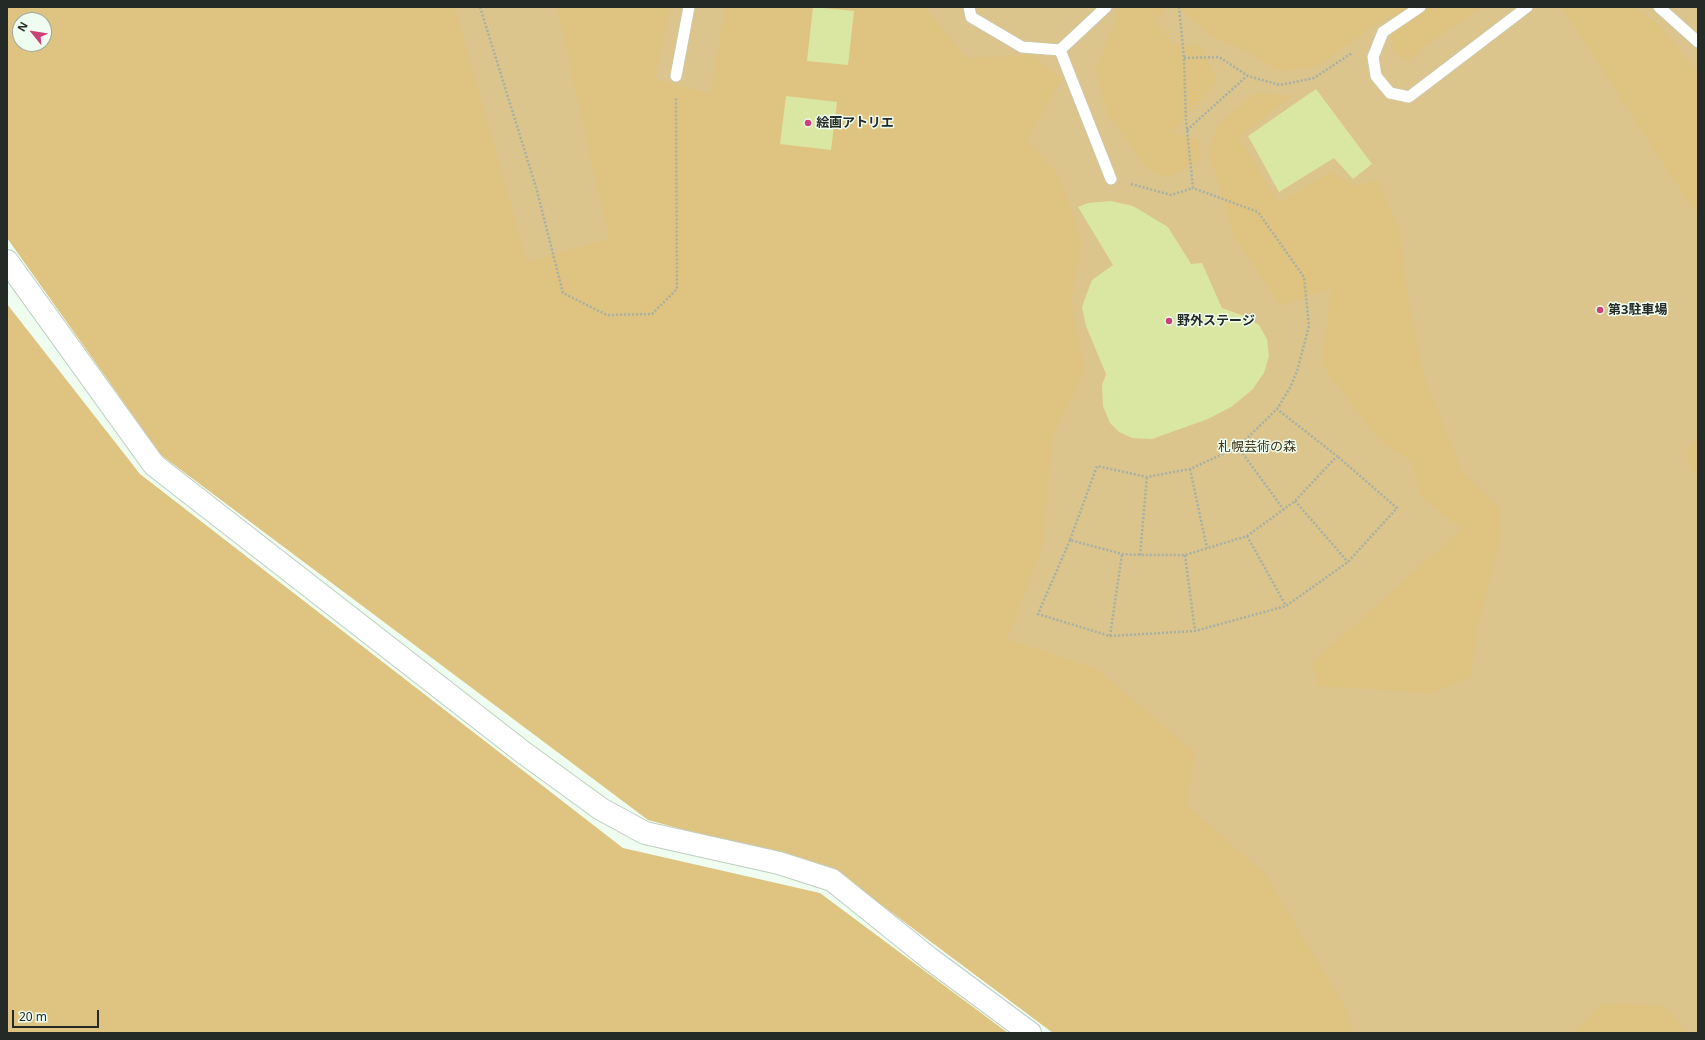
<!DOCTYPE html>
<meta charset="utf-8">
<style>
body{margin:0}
#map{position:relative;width:1705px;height:1040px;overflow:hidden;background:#effdf0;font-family:"Noto Sans",sans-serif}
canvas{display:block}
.frame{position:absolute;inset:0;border:8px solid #242a25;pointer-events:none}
.north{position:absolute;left:12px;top:12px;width:40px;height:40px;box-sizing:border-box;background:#effdf0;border:1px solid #9ea99f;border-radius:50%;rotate:300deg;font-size:11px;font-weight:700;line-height:16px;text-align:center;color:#242a25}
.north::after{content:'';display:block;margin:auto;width:14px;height:18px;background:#ca4079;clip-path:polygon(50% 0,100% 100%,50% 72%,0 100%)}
.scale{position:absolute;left:12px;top:1010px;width:87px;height:18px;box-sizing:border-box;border:2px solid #242a25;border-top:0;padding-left:5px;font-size:12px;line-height:14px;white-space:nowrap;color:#242a25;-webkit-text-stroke:3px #effdf0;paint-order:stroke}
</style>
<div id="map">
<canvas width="1705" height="1040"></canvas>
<div class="frame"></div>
<div class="north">N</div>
<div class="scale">20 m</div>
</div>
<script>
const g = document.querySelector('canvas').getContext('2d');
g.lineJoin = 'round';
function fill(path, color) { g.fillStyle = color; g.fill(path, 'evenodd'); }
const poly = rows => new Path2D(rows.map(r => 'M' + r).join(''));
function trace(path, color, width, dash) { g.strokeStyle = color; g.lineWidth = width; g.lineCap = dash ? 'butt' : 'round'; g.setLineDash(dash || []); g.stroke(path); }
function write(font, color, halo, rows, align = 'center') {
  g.font = font + ' "Noto Sans","Noto Sans JP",sans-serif'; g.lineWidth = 3; g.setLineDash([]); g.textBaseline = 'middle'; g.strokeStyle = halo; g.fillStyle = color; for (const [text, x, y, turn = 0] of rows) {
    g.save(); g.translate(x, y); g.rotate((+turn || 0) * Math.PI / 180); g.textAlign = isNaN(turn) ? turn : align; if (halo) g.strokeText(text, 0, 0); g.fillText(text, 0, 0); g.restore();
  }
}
fill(poly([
 [7,7,1698,7,1698,1033,1236,1033,7,48],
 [20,20,44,20,44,44,20,44]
]), '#dcc48d');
fill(poly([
 [7,7,455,7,527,262,609,239,557,7,671,7,655,79,711,94,725,7,925,7,966,58,1033,55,1061,79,1027,141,1061,178,1082,243,1071,300,1085,371,1053,436,1042,548,1007,639,1097,669,1195,753,1187,805,1265,874,1350,1015,1351,1033,1053,1033,836,871,648,820,161,455,7,238],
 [20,20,44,20,44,44,20,44],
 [1119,7,1165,7,1156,21,1173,45,1201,45,1217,81,1172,133,1199,139,1201,159,1167,178,1146,168,1108,114,1095,69,1115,25],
 [1177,7,1482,7,1423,47,1409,61,1394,53,1389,15,1317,66,1279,71,1246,51,1212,36],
 [1561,7,1635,7,1661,27,1698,72,1698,216],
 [1255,93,1292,95,1239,137,1279,203,1331,172,1355,186,1378,180,1400,231,1407,290,1423,373,1463,473,1499,508,1501,538,1477,630,1471,677,1431,693,1318,686,1312,663,1462,529,1421,497,1413,463,1379,439,1322,365,1331,288,1281,306,1234,236,1208,150,1217,126],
 [7,304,140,474,623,848,820,893,1008,1033,7,1033],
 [1698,435,1698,480,1686,454],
 [1603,1003,1665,1006,1688,1033,1574,1033]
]), '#dfc381');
fill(poly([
 [813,7,854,11,848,65,807,61],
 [1316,89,1372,164,1353,179,1334,158,1279,192,1248,136],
 [786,96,837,102,831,150,780,144],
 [1111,201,1133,206,1168,227,1191,264,1202,263,1222,308,1247,317,1259,325,1267,339,1269,356,1264,373,1252,390,1231,407,1208,419,1152,439,1132,438,1119,432,1110,423,1103,406,1102,385,1106,374,1086,326,1082,307,1092,280,1113,265,1078,207,1088,203]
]), '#dae7a2');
const service = poly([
 [969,7,971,17,1022,47,1060,50,1106,7],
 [1420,7,1383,32,1373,57,1376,76,1390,93,1409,97,1527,7],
 [1659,7,1698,42],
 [1060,50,1111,179],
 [676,76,689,7]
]);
const minor = poly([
 [7,261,154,465,524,753,601,809,645,833,779,863,832,880,929,958,1030,1033]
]);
trace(service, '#bfcdc0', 12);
trace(minor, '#bfcdc0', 24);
trace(poly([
 [480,7,536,187,563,293,607,315,652,314,677,289,676,97],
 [1179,7,1184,58,1186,120,1193,188,1258,212,1304,277,1309,326,1297,371,1290,388,1277,409,1238,447,1190,469,1147,477,1097,466,1070,540,1122,554,1140,555,1185,555,1247,536,1295,501,1337,456,1277,409],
 [1184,58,1219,57,1248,76,1280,85,1314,78,1352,53],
 [1187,130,1247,76],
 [1131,184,1171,195,1193,188],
 [1238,447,1284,510],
 [1190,469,1207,548],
 [1295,501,1348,562],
 [1247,536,1286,606],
 [1070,540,1038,614,1110,636,1195,631,1286,606,1348,562,1397,508,1337,456],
 [1140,555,1147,477],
 [1185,555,1195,631],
 [1110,636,1122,554]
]), '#a5b0a6', 2.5, [2, 2]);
trace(service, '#fff', 11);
trace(minor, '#fff', 22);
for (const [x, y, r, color] of [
 [808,123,4,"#ca4079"],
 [1600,310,4,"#ca4079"],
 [1169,321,4,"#ca4079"]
]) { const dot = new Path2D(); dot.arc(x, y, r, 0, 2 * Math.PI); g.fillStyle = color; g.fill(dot); trace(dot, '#effdf0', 1.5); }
write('bold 13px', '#242a25', '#effdf0', [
 ["絵画アトリエ",816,123],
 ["第3駐車場",1608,310],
 ["野外ステージ",1177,321]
], 'left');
write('13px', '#3c3013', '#effdf0', [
 ["札幌芸術の森",1257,447]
]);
</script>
